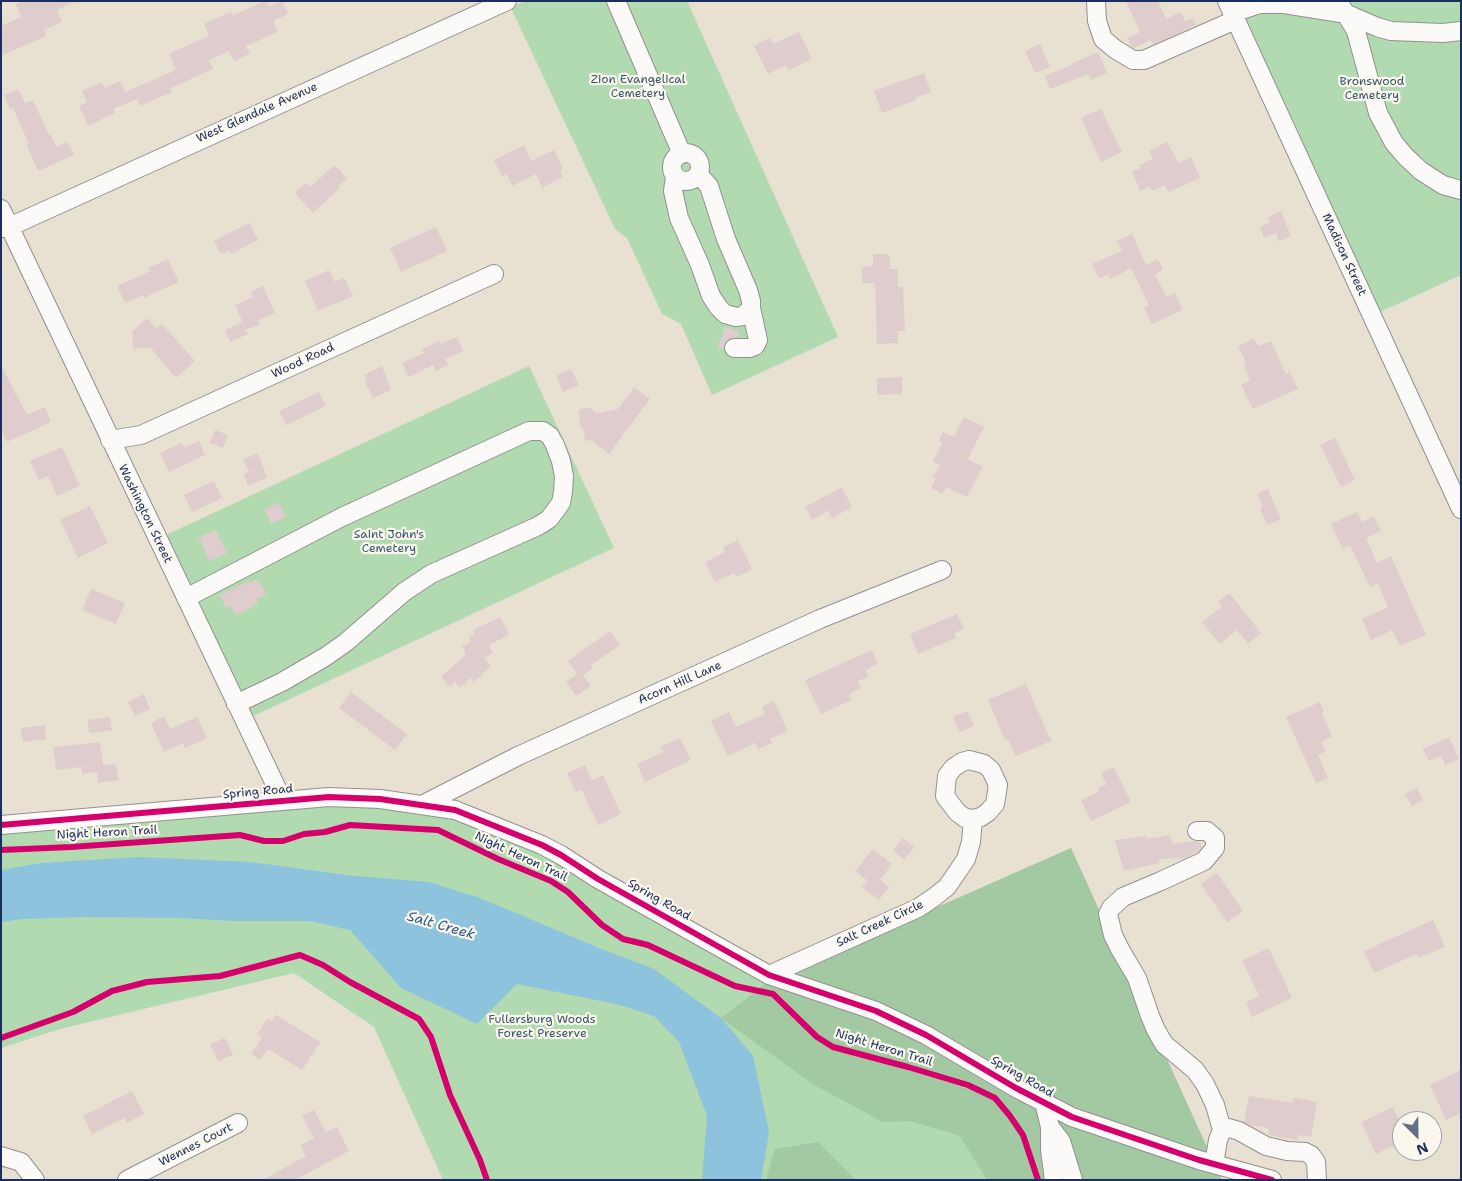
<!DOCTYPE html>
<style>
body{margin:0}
#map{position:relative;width:1462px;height:1181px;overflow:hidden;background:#e8e0d0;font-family:"Shantell Sans",sans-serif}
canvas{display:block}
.frame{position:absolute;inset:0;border:2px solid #1b2f5e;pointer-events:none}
.north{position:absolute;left:1392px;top:1111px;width:50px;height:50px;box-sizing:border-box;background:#fbf7ec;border:1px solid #a1a7b3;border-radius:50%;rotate:157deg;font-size:14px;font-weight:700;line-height:20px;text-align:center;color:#1b2f5e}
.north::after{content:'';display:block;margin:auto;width:18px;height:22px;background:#636d86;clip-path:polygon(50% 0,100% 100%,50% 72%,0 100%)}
</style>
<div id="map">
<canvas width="1462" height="1181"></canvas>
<div class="frame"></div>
<div class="north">N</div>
</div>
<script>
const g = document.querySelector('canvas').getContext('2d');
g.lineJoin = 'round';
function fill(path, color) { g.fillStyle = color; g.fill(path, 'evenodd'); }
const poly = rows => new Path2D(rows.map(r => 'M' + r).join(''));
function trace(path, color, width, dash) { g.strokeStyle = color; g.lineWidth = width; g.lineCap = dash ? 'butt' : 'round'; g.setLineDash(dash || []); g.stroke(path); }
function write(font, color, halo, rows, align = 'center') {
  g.font = font + ' "Shantell Sans",sans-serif'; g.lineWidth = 4.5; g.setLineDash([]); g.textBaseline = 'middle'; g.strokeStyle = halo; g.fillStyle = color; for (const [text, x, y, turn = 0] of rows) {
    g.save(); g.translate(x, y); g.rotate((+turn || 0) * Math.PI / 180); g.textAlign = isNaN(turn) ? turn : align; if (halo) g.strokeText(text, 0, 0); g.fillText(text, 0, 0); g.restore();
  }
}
fill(poly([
 [525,1,687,1,838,337,712,395,681,324,662,314,627,238,615,229,511,8],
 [1234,1,1461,1,1461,275,1380,312],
 [529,366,614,548,249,718,164,536],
 [331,801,456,814,533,846,768,982,1071,848,1219,1180,443,1180,374,1027,294,973,60,1029,1,1048,1,830]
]), '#b1dab0');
fill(poly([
 [1071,848,1222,1180,987,1180,960,1136,910,1121,883,1122,814,1085,721,1018,768,982],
 [818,1142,856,1180,766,1180,775,1149]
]), '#a3c9a3');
fill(poly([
 [139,857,251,862,354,876,429,882,480,898,599,948,654,969,721,1018,753,1056,769,1132,761,1180,702,1180,707,1116,679,1042,654,1016,620,1005,517,984,477,1024,401,988,350,930,310,921,235,921,178,918,85,917,23,919,1,922,1,870,41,863]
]), '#8dc3dc');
fill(poly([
 [23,1,76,1,57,10,62,22,44,30,46,36,1,56,1,26,21,17,16,4],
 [264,1,267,1,269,6,282,1,288,14,273,21,278,32,246,46,250,54,234,61,229,51,209,60,213,69,171,88,172,92,140,106,137,99,113,109,115,113,88,126,79,106,87,102,82,91,102,82,105,88,120,81,125,92,176,70,169,54,209,36,204,24,231,12,232,16],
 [1126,1,1158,1,1166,19,1181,12,1185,21,1193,18,1196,25,1153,45,1150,40,1134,48,1131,46,1127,38,1140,32],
 [799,32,812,59,789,70,786,65,768,74,754,46,770,38,773,44],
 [1040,44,1050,67,1035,73,1025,51],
 [1098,52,1107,73,1091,80,1088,74,1050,89,1045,76,1072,65,1071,64],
 [924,73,931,92,915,98,916,100,882,113,874,91],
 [18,89,25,103,33,100,49,135,51,135,56,147,68,142,74,155,38,171,27,146,29,144,13,108,10,109,4,95],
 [1101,109,1122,152,1101,162,1081,118],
 [1167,142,1179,163,1191,157,1200,178,1168,192,1165,185,1151,191,1150,187,1140,191,1132,172,1141,168,1139,165,1153,159,1149,151],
 [524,145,531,161,554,150,563,168,560,170,563,177,542,188,536,174,512,186,507,174,502,177,494,160],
 [335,165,347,179,338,186,340,188,313,213,295,193,306,183,310,187],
 [1281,211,1291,236,1279,241,1276,233,1264,238,1260,227,1271,222,1268,217],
 [249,223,258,240,231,254,229,250,221,254,214,241],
 [436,227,447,251,401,272,390,248],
 [1132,234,1146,265,1158,259,1163,270,1155,274,1166,297,1175,293,1183,310,1152,324,1144,308,1149,305,1131,268,1110,279,1108,275,1099,278,1092,264,1122,251,1117,241],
 [873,254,889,254,890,269,898,269,898,287,903,287,905,331,898,331,898,343,877,344,875,283,862,283,862,267,873,266],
 [168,259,179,282,144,298,143,295,125,303,117,286,150,271,148,268],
 [329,270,335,282,344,277,353,296,318,311,305,281],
 [263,286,275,313,259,320,260,324,246,330,235,305,253,297,250,292],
 [147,318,156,328,162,324,195,361,176,378,150,347,133,349,132,332],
 [242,322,248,334,230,342,225,330],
 [725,327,740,332,738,337,729,339,725,342,724,349,718,348],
 [457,337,463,351,445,359,448,365,436,371,433,365,409,377,402,363,424,353,422,349,439,341,440,344],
 [1254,338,1258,346,1271,341,1286,374,1290,372,1298,389,1253,409,1241,385,1250,380,1243,364,1246,363,1238,346],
 [1,365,27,415,45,407,51,422,7,442,1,430],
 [382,366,391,390,373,398,365,382,367,381,364,375],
 [571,369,579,385,563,392,556,376],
 [902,377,902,394,877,395,877,378],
 [634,387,650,399,609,454,591,440,585,441,583,427,580,427,579,409,591,408,597,413,618,409],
 [319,392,326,406,286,425,279,411],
 [964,417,984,427,968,459,983,467,967,497,946,487,942,494,931,488,936,479,933,478,940,465,933,462,942,443,939,441,943,432,954,437],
 [215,430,228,435,223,448,210,443],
 [1335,438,1355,480,1341,487,1320,445],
 [199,441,205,455,169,472,160,453,182,443,184,448],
 [62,447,80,486,57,496,48,476,39,480,30,461],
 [258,453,267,478,248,486,244,474,249,472,243,459],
 [214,481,222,498,192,512,184,495],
 [842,487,852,507,832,518,828,511,812,520,805,507],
 [1268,489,1281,519,1267,525,1260,509,1263,507,1257,494],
 [279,503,286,517,271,524,265,509],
 [90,506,108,543,78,558,60,520],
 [1357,512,1362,522,1374,516,1381,531,1366,538,1377,563,1391,556,1426,635,1400,646,1392,630,1371,640,1362,619,1388,607,1378,584,1370,587,1350,545,1342,548,1331,524],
 [216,530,227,553,209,561,199,537],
 [738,540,752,569,737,577,734,573,715,582,705,562,725,552,723,547],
 [258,579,266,595,256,599,259,604,235,615,231,606,226,608,220,595,248,581,249,583],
 [91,589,125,603,116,624,82,610],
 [1229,593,1261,633,1248,644,1237,630,1220,644,1202,622,1222,607,1218,602],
 [957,614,964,629,954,633,956,638,918,654,910,634],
 [500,617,509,635,489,645,493,653,484,658,491,666,474,682,471,678,460,688,455,682,450,687,441,677,466,654,462,646,471,642,469,637,475,634,473,630],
 [610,631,620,645,591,665,593,668,583,675,591,686,576,696,566,682,577,674,568,661],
 [872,650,878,664,866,670,868,677,858,681,861,688,849,694,852,700,821,714,805,680],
 [1026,684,1051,741,1016,756,1008,739,1005,740,988,700],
 [351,692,407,734,395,750,339,708],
 [144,694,150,709,135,716,128,702],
 [774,701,788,731,770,739,772,743,758,749,755,743,728,756,711,721,729,712,736,727,765,714,762,707],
 [1320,702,1324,712,1322,713,1332,737,1321,742,1326,751,1318,755,1328,778,1316,783,1286,717],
 [967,711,974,726,960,732,953,717],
 [164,716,170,729,197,717,207,738,185,748,183,743,164,752,151,723],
 [110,717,112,730,89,733,88,720],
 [45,725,46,739,23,742,21,728],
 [1449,737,1459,759,1445,765,1441,756,1429,761,1423,749],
 [680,738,691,760,645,782,637,764,664,752,661,746],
 [100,742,103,765,116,764,119,780,98,783,97,772,82,774,81,767,56,770,53,747],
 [585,765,592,780,603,775,621,814,598,825,582,790,576,792,567,773],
 [1114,767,1131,802,1091,821,1081,800,1100,791,1098,788,1106,784,1101,773],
 [1417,788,1423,800,1412,806,1405,794],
 [1171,835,1172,844,1193,841,1201,842,1201,848,1197,852,1185,858,1160,859,1159,863,1124,871,1115,840,1146,836,1146,839],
 [903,838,914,847,904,860,893,850],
 [873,849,892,864,880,880,889,887,879,900,862,887,868,881,855,871],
 [1217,873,1243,911,1227,922,1201,884],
 [1433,920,1445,947,1418,958,1417,954,1374,973,1364,951],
 [1269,948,1292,998,1252,1017,1246,1002,1259,996,1242,960],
 [276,1015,320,1042,302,1070,268,1049,260,1060,251,1054,262,1038,257,1035,267,1019,272,1021],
 [225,1038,233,1055,218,1061,210,1044],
 [1461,1070,1461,1113,1446,1120,1430,1085],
 [132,1091,144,1114,127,1123,124,1118,92,1134,83,1116],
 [1249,1096,1293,1103,1294,1098,1317,1102,1311,1137,1298,1135,1297,1140,1268,1135,1269,1128,1249,1125,1244,1122],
 [1393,1107,1402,1127,1402,1142,1376,1154,1361,1122],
 [314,1110,326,1132,337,1127,349,1151,295,1180,263,1180,306,1156,301,1145,314,1138,302,1116]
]), '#decdcc');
const minor = poly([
 [616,1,682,154],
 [1096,1,1097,21,1103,39,1115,49,1133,60,1144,60,1235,20],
 [1227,1,1461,509],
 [1338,1,1356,31,1378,113,1394,143,1406,157,1421,171,1443,185,1461,190],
 [1232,13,1260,4,1284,4,1347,14,1377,27,1391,31,1443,33,1461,31],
 '672 167a14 14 0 1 1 28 0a14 14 0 1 1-28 0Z',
 [675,177,673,191,679,218,700,265,711,296,719,308,725,314,736,317,743,316,751,308,751,301,748,290,726,239,709,186,698,174],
 [1,209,283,801],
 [1,228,9,227,507,1],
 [734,348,750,348,755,346,758,340,751,308],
 [110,440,141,435,494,274],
 [186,598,342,517,529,431,543,431,550,436,555,445,561,461,564,476,563,492,561,503,549,519,538,526,431,574,404,592,345,643,325,657,282,682,236,704],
 [969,760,984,764,991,770,998,785,995,804,988,812,981,817,973,819,965,818,957,812,945,796,947,776,953,768,962,762,969,760],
 [422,805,518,756,820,619,942,570],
 [1,825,329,797,380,799,455,810,542,845,561,855,598,879,769,975,876,1011,926,1035,1016,1088,1072,1117,1199,1160,1272,1180],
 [1197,831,1207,831,1215,838,1215,848,1204,861,1161,881,1123,897,1111,908,1108,914,1113,935,1121,951,1137,978,1150,1016,1156,1030,1164,1044,1195,1070,1205,1084,1215,1105,1222,1130],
 [769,975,918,908,933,898,947,887,966,859,971,842,973,819],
 [1044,1102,1050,1127,1050,1150,1054,1180],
 [1050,1127,1061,1141,1073,1180],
 [1,1156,21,1162,35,1180],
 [1214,1164,1218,1140,1222,1130,1229,1128,1239,1131,1266,1146,1287,1151,1305,1152,1311,1155,1316,1162,1317,1180],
 [127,1180,238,1123]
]);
trace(minor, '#929191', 20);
trace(minor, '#fcfaf8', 18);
trace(poly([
 [1,825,329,797,380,799,455,810,542,845,561,855,598,879,769,975,876,1011,926,1035,1016,1088,1072,1117,1199,1160,1272,1180],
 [1,850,71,847,240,835,264,841,283,841,304,834,325,832,350,825,438,830,498,859,551,881,568,892,602,925,623,939,648,945,735,986,773,994,817,1037,833,1047,908,1067,968,1085,995,1098,1010,1116,1023,1135,1038,1180],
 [1,1038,73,1012,112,991,147,982,220,976,300,955,323,965,350,982,419,1019,431,1037,450,1095,480,1160,487,1180]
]), '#d6006c', 6);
write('12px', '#35586c', '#fbf7ec', [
 ["Zion Evangelical",638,80],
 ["Cemetery",638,94],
 ["Bronswood",1372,82],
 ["Cemetery",1372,96],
 ["Saint John's",389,535],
 ["Cemetery",389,549],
 ["Fullersburg Woods",542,1020],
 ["Forest Preserve",542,1034]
]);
write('12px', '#1b2f5e', '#fbf7ec', [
 ["West Glendale Avenue",257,113,-24],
 ["Madison Street",1344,255,65],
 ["Wood Road",303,361,-25],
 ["Washington Street",145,514,64],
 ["Acorn Hill Lane",680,683,-24],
 ["Spring Road",258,792,-5],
 ["Night Heron Trail",107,833,-3],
 ["Night Heron Trail",521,857,25],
 ["Spring Road",659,900,30],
 ["Salt Creek Circle",880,924,-25],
 ["Night Heron Trail",884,1048,17],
 ["Spring Road",1022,1077,30],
 ["Wennes Court",196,1145,-27]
]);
write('italic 14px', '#325885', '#fbf7ec', [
 ["Salt Creek",441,926,16]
]);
</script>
